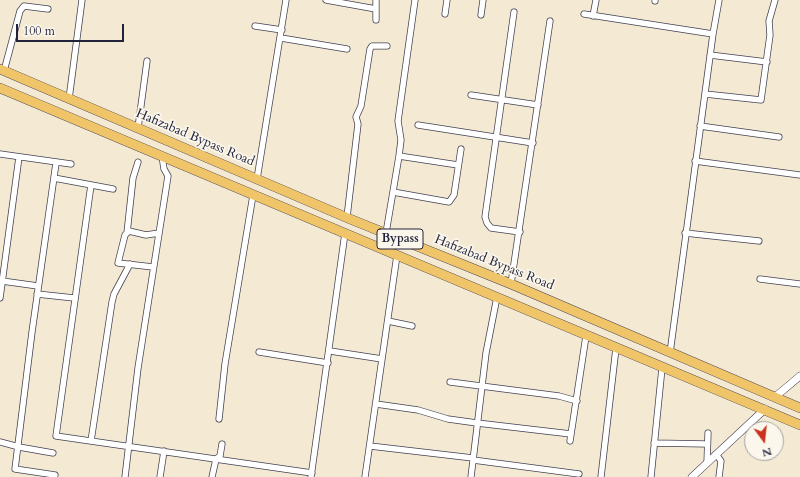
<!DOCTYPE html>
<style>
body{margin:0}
#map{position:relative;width:800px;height:477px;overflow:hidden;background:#f4ead3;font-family:Cardo,serif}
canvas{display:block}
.north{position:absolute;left:744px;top:421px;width:40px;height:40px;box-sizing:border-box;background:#fbf7ec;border:1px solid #a4a2a5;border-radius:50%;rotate:165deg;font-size:11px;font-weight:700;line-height:16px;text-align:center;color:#22223b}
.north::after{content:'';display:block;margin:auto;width:14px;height:18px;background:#c8321e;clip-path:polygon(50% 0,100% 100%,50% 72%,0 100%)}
.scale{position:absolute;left:16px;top:24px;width:108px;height:18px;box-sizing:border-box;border:2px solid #22223b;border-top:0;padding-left:5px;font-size:12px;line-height:14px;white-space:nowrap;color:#22223b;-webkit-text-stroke:3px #fbf7ec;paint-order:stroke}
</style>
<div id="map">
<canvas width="800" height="477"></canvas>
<div class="north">N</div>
<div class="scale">100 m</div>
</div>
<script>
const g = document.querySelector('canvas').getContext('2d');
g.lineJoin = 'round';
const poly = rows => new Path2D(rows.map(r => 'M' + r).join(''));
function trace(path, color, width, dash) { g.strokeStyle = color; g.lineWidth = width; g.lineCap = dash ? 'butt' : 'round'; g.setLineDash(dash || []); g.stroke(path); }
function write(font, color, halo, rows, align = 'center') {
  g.font = font + ' Cardo,serif'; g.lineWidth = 3.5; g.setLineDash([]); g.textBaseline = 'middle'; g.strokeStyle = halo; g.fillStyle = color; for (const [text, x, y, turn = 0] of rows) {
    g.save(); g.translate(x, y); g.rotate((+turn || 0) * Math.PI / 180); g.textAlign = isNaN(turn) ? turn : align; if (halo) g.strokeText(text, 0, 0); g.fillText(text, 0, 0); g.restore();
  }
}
const minor = poly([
 [326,0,376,9],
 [655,0,655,1],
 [514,12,485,217,487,223,491,228,520,232],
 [445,14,447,0],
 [584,14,713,34],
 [481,15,483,0],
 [593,16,596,0],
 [376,20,376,0],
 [255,26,282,30],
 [281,38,347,49],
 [710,55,767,62],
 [4,71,20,11,24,6,48,9],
 [705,94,761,100,770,35,769,21,775,0],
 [471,95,538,105],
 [69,99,82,0],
 [418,125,533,143],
 [700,126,779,137],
 [138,128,147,61],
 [0,154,71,164],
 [399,156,458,165],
 [695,161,800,175],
 [54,178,113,189],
 [257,179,286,0],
 [91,185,56,436,312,473],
 [393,192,449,202,454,195,461,149],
 [347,217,358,124,356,117,361,106,370,49,372,46,387,46],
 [127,233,133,178,138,162],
 [386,233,399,156,401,140,398,121,415,0],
 [685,233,759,241],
 [153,267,118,263,125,235,129,231,146,235,159,233],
 [760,279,800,284],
 [2,281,38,286],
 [511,284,550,21],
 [37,294,74,298],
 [0,298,19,157],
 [388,321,412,326],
 [330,351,382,359],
 [259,352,328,363],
 [670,353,713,34,719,0],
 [450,382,559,396,577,401],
 [376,404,418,410,448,419,477,423,571,434],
 [219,419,225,364,253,195],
 [91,441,112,302,114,294,130,264],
 [570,441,586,336],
 [0,442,19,447,53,453],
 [654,443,707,444],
 [370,446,473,458],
 [716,454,721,461,719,477],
 [473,460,579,474],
 [707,463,708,433],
 [55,475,15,469,32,332,56,163],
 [125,477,138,368,168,176,164,169,162,156],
 [160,477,164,451],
 [212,477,216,459,220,456,222,444],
 [311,477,345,233],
 [365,477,397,255],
 [471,477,486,353,497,297],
 [601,477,616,348],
 [651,477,662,368]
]);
const tertiary = poly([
 [775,397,800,376],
 [692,477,765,409]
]);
const trunk = poly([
 [0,69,350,219,511,284,800,408],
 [0,88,800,425]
]);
trace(minor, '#424052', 7);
trace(tertiary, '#424052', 8);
trace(trunk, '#424052', 10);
trace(minor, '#fff', 5.5);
trace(tertiary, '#fff', 7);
trace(trunk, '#f0c469', 9);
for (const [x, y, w] of [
 [400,239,46]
]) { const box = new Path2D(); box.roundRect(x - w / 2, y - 10, w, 20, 3); g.fillStyle = '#fbf7ec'; g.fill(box); trace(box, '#22223b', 1); }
write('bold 12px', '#22223b', null, [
 ["Bypass",400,239]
]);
write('13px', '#22223b', '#fbf7ec', [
 ["Hafizabad Bypass Road",195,138,23],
 ["Hafizabad Bypass Road",494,263,22]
]);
</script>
